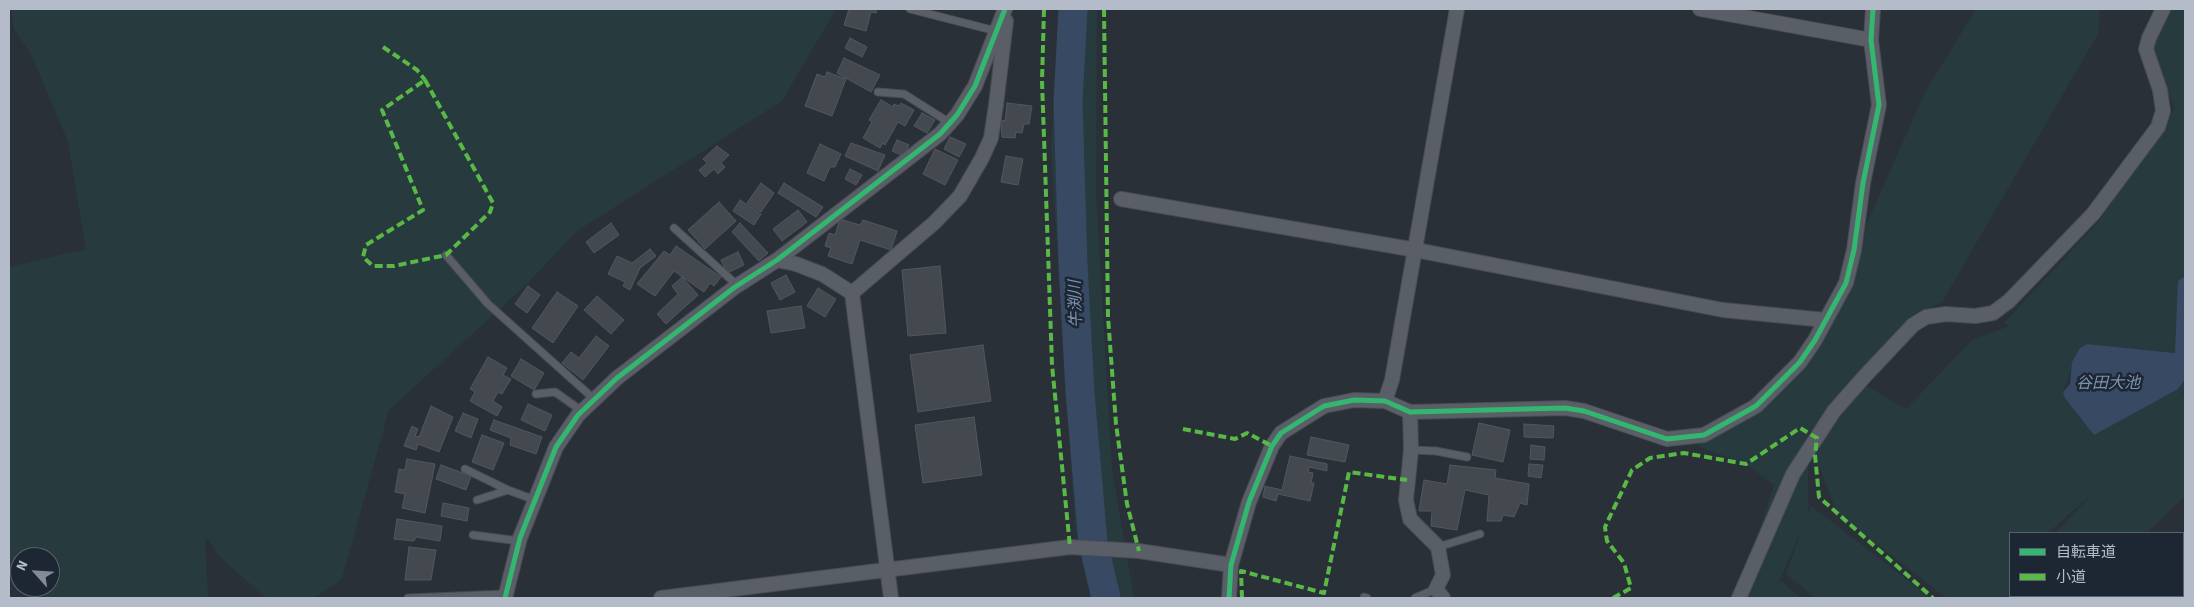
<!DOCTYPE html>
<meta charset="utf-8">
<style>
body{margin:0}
#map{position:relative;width:2194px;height:607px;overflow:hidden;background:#2a3038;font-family:"Source Sans 3","Noto Sans JP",sans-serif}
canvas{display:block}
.frame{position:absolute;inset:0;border:10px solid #b4bcc9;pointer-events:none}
.legend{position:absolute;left:2009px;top:532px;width:175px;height:65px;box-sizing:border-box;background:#1d2633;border:1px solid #59626f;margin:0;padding:6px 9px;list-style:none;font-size:15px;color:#b4bcc9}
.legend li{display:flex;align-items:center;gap:10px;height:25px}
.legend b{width:25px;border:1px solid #59626f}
.north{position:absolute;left:10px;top:547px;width:50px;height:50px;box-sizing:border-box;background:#1d2633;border:1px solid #59626f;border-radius:50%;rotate:296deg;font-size:14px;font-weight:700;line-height:20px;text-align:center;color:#b4bcc9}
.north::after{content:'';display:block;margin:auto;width:18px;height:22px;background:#848b96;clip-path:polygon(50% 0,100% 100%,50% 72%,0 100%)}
</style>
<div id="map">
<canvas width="2194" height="607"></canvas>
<div class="frame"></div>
<ul class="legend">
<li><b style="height:6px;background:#33b770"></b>自転車道</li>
<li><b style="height:6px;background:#58b947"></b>小道</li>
</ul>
<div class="north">N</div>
</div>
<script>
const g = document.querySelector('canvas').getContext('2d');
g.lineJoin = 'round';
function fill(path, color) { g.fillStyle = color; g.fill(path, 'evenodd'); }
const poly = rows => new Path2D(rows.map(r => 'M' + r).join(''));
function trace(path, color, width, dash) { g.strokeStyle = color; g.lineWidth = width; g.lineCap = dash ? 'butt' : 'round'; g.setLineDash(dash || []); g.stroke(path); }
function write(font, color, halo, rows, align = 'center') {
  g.font = font + ' "Source Sans 3","Noto Sans JP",sans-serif'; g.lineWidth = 5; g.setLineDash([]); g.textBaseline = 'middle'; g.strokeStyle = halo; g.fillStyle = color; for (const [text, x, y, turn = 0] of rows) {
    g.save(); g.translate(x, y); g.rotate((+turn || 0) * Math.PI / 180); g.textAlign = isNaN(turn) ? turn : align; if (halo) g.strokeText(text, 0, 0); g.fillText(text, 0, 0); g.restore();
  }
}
fill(poly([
 [11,9,836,9,782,101,577,231,527,284,389,410,342,579,314,598,266,598,221,558,205,536,208,598,45,598,41,587,50,587,50,557,30,557,28,552,20,557,20,560,9,572,9,267,86,249,68,142,32,56,14,29],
 [1060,9,1097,9,1096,192,1112,470,1134,598,1091,598,1075,527,1051,149],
 [1976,9,2100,9,2098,34,1942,302,1913,315,1824,419,1808,458,1808,513,1811,506,1931,598,1815,598,1786,574,1803,526,1778,584,1781,581,1801,598,1737,598,1774,485,1746,464,1697,446,1803,357,1863,232,1925,92],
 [2167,9,2185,9,2185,276,2178,281,2185,305,2176,353,2087,344,2080,348,2063,392,2094,435,2185,380,2185,389,2177,402,2185,391,2185,496,2147,533,2055,533,2095,491,2048,533,2010,533,2010,596,2065,596,2039,598,1946,598,1837,513,1815,455,1860,382,1906,409,1972,340,2010,326,2004,323,2100,220,2175,108,2151,53]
]), '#273a3e');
fill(poly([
 [2185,276,2185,379,2178,389,2094,435,2065,398,2063,392,2070,384,2072,362,2080,348,2087,344,2175,353,2178,281]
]), '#384963');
trace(poly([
 [1073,9,1068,102,1073,264,1080,393,1093,542,1106,598]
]), '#384963', 29);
const building = poly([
 [849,9,877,9,876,13,871,12,866,31,844,25,849,9],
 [850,38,867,47,862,57,845,48,850,38],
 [844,58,880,75,871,92,837,73,844,58],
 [827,72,846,79,832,116,805,106,817,74,825,77,827,72],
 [881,100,893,107,894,104,899,106,901,103,914,110,905,126,898,122,885,145,883,143,880,148,863,138,872,122,869,120,881,100],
 [1007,103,1032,106,1029,124,1024,124,1022,133,1016,132,1015,138,1002,137,1001,120,1005,121,1007,103],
 [922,113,935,120,927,133,914,126,922,113],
 [950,137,966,144,959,157,944,149,950,137],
 [897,140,909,145,904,156,892,151,897,140],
 [851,143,885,155,878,171,845,156,851,143],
 [820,144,841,154,835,167,830,167,824,181,807,173,820,144],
 [717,146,729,155,721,163,725,167,718,174,714,169,705,177,699,170,707,163,703,159,717,146],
 [935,149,958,160,945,185,923,174,935,149],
 [1006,156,1023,159,1018,185,1001,182,1006,156],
 [850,169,862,175,856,185,845,179,850,169],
 [761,183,774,193,761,212,747,203,761,183],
 [784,183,823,207,816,217,778,193,784,183],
 [740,200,761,214,754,225,733,211,740,200],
 [719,202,736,221,705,249,688,230,719,202],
 [798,210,807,222,782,241,773,229,798,210],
 [840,219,860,225,863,220,897,231,891,250,860,240,852,264,828,256,831,248,825,246,829,233,835,235,840,219],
 [611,223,619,235,594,253,586,242,611,223],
 [740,223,768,253,759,261,732,232,740,223],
 [676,246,721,277,714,286,710,283,704,292,674,271,655,296,637,284,664,251,670,255,676,246],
 [650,249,656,256,640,268,630,290,623,286,625,282,608,274,617,256,632,263,650,249],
 [738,252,744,265,727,273,721,260,738,252],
 [940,266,946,333,908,336,902,270,940,266],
 [786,275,795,292,780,300,771,283,786,275],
 [682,277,698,295,666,324,657,314,678,294,672,286,682,277],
 [528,286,540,295,527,313,515,304,528,286],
 [818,288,836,299,825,317,807,306,818,288],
 [557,292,578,306,553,343,532,328,557,292],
 [597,296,624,320,611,334,584,310,597,296],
 [801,306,805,328,771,333,767,311,801,306],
 [596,336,609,346,583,380,562,363,571,352,579,358,596,336],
 [983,345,991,401,918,412,910,355,983,345],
 [488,357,507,368,503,375,511,379,502,394,498,392,493,401,502,407,497,416,470,401,475,392,470,389,488,357],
 [521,359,544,373,534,390,511,376,521,359],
 [528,404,552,415,545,431,521,420,528,404],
 [431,406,453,417,439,452,418,444,416,450,404,446,412,426,418,429,415,436,419,437,431,406],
 [463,413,478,419,471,438,455,431,463,413],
 [974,417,982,475,923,483,915,425,974,417],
 [494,420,542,437,536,454,510,445,511,438,490,430,494,420],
 [1479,423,1510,430,1503,462,1472,455,1479,423],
 [1524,424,1554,426,1553,438,1524,437,1524,424],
 [482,435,504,443,493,470,472,462,482,435],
 [1311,437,1349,445,1345,462,1307,455,1311,437],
 [1531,445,1545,447,1544,460,1530,459,1531,445],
 [1290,456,1327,464,1327,471,1309,467,1308,472,1313,473,1311,483,1314,483,1310,501,1278,494,1276,501,1263,497,1265,486,1282,490,1290,456],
 [407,459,435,464,425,513,402,508,405,494,395,492,399,469,405,470,407,459],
 [1529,464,1543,465,1541,478,1528,476,1529,464],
 [441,465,471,476,466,490,436,479,441,465],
 [1450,465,1496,470,1495,478,1529,484,1527,505,1520,503,1514,517,1503,515,1501,521,1487,521,1489,495,1465,490,1457,530,1431,526,1432,511,1419,511,1424,480,1447,484,1450,465],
 [443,503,469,508,467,521,441,516,443,503],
 [397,519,442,526,440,541,416,537,414,541,394,539,397,519],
 [409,547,436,550,431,580,405,580,409,547]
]);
fill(building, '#444950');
trace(building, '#52575f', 1);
const service = poly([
 [910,9,996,31],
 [878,92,904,94,950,123],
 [674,228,737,285],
 [446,255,488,304,594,399],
 [536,394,555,392,582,411],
 [1411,450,1436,451,1467,457],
 [465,469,508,490],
 [477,500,508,490,535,500],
 [473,535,519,541],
 [1438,547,1480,534],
 [1364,597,1367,598],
 [408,598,506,594],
 [1415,598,1436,589]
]);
const minor = poly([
 [1700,9,1871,40],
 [1121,199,1416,250,1723,310,1825,320],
 [777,260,796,264,822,274,852,293],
 [852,293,934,223,960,196,982,158,991,138,996,105,1006,21],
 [852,293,891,598],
 [1385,401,1392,380,1457,9],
 [1410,412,1411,450,1406,500,1410,519,1438,547,1443,575,1436,589,1443,598],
 [505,598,520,538,556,447,578,415,617,378,735,287,777,260,940,134,957,115,975,86,1005,9],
 [661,598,1070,547,1139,551,1231,565],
 [1229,598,1231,565,1249,502,1272,446,1281,433,1324,406,1354,400,1385,401,1410,412,1565,408,1584,411,1667,439,1704,435,1756,406,1800,362,1815,340,1846,283,1854,250,1863,183,1879,105,1871,40,1873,9],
 [1739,598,1793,474,1834,411,1864,377,1913,325,1926,317,1946,314,1975,316,1993,313,2009,301,2093,214,2158,127,2163,111,2160,90,2146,49,2149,38,2163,9]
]);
trace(service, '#484c53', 9);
trace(minor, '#484c53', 16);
trace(service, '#5a5e66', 7);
trace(minor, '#5a5e66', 14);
trace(poly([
 [1044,9,1042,81,1052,365,1070,547],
 [1104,9,1108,317,1116,424,1127,504,1139,551],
 [383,47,417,70,425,80],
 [425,80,493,203,490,212,446,255,394,266,373,266,363,257,366,245,423,210,382,110,425,80],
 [1183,429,1235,439,1247,433,1272,446],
 [2183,573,2185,571],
 [1242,598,1241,571,1324,593,1349,472,1407,480],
 [1613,598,1631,588,1624,563,1607,541,1605,527,1632,470,1650,458,1684,453,1746,464,1800,428,1817,438,1815,455,1819,497,1933,598],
 [2049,598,2062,596]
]), '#58b947', 4, [8, 4]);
trace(poly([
 [505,598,520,538,556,447,578,415,617,378,735,287,777,260,940,134,957,115,975,86,1005,9],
 [1229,598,1231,565,1249,502,1272,446,1281,433,1324,406,1354,400,1385,401,1410,412,1565,408,1584,411,1667,439,1704,435,1756,406,1800,362,1815,340,1846,283,1854,250,1863,183,1879,105,1871,40,1873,9]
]), '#33b770', 5);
write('italic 16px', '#7c92b1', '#1d2633', [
 ["牛渕川",1077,304,-92],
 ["谷田大池",2108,384]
]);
</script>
